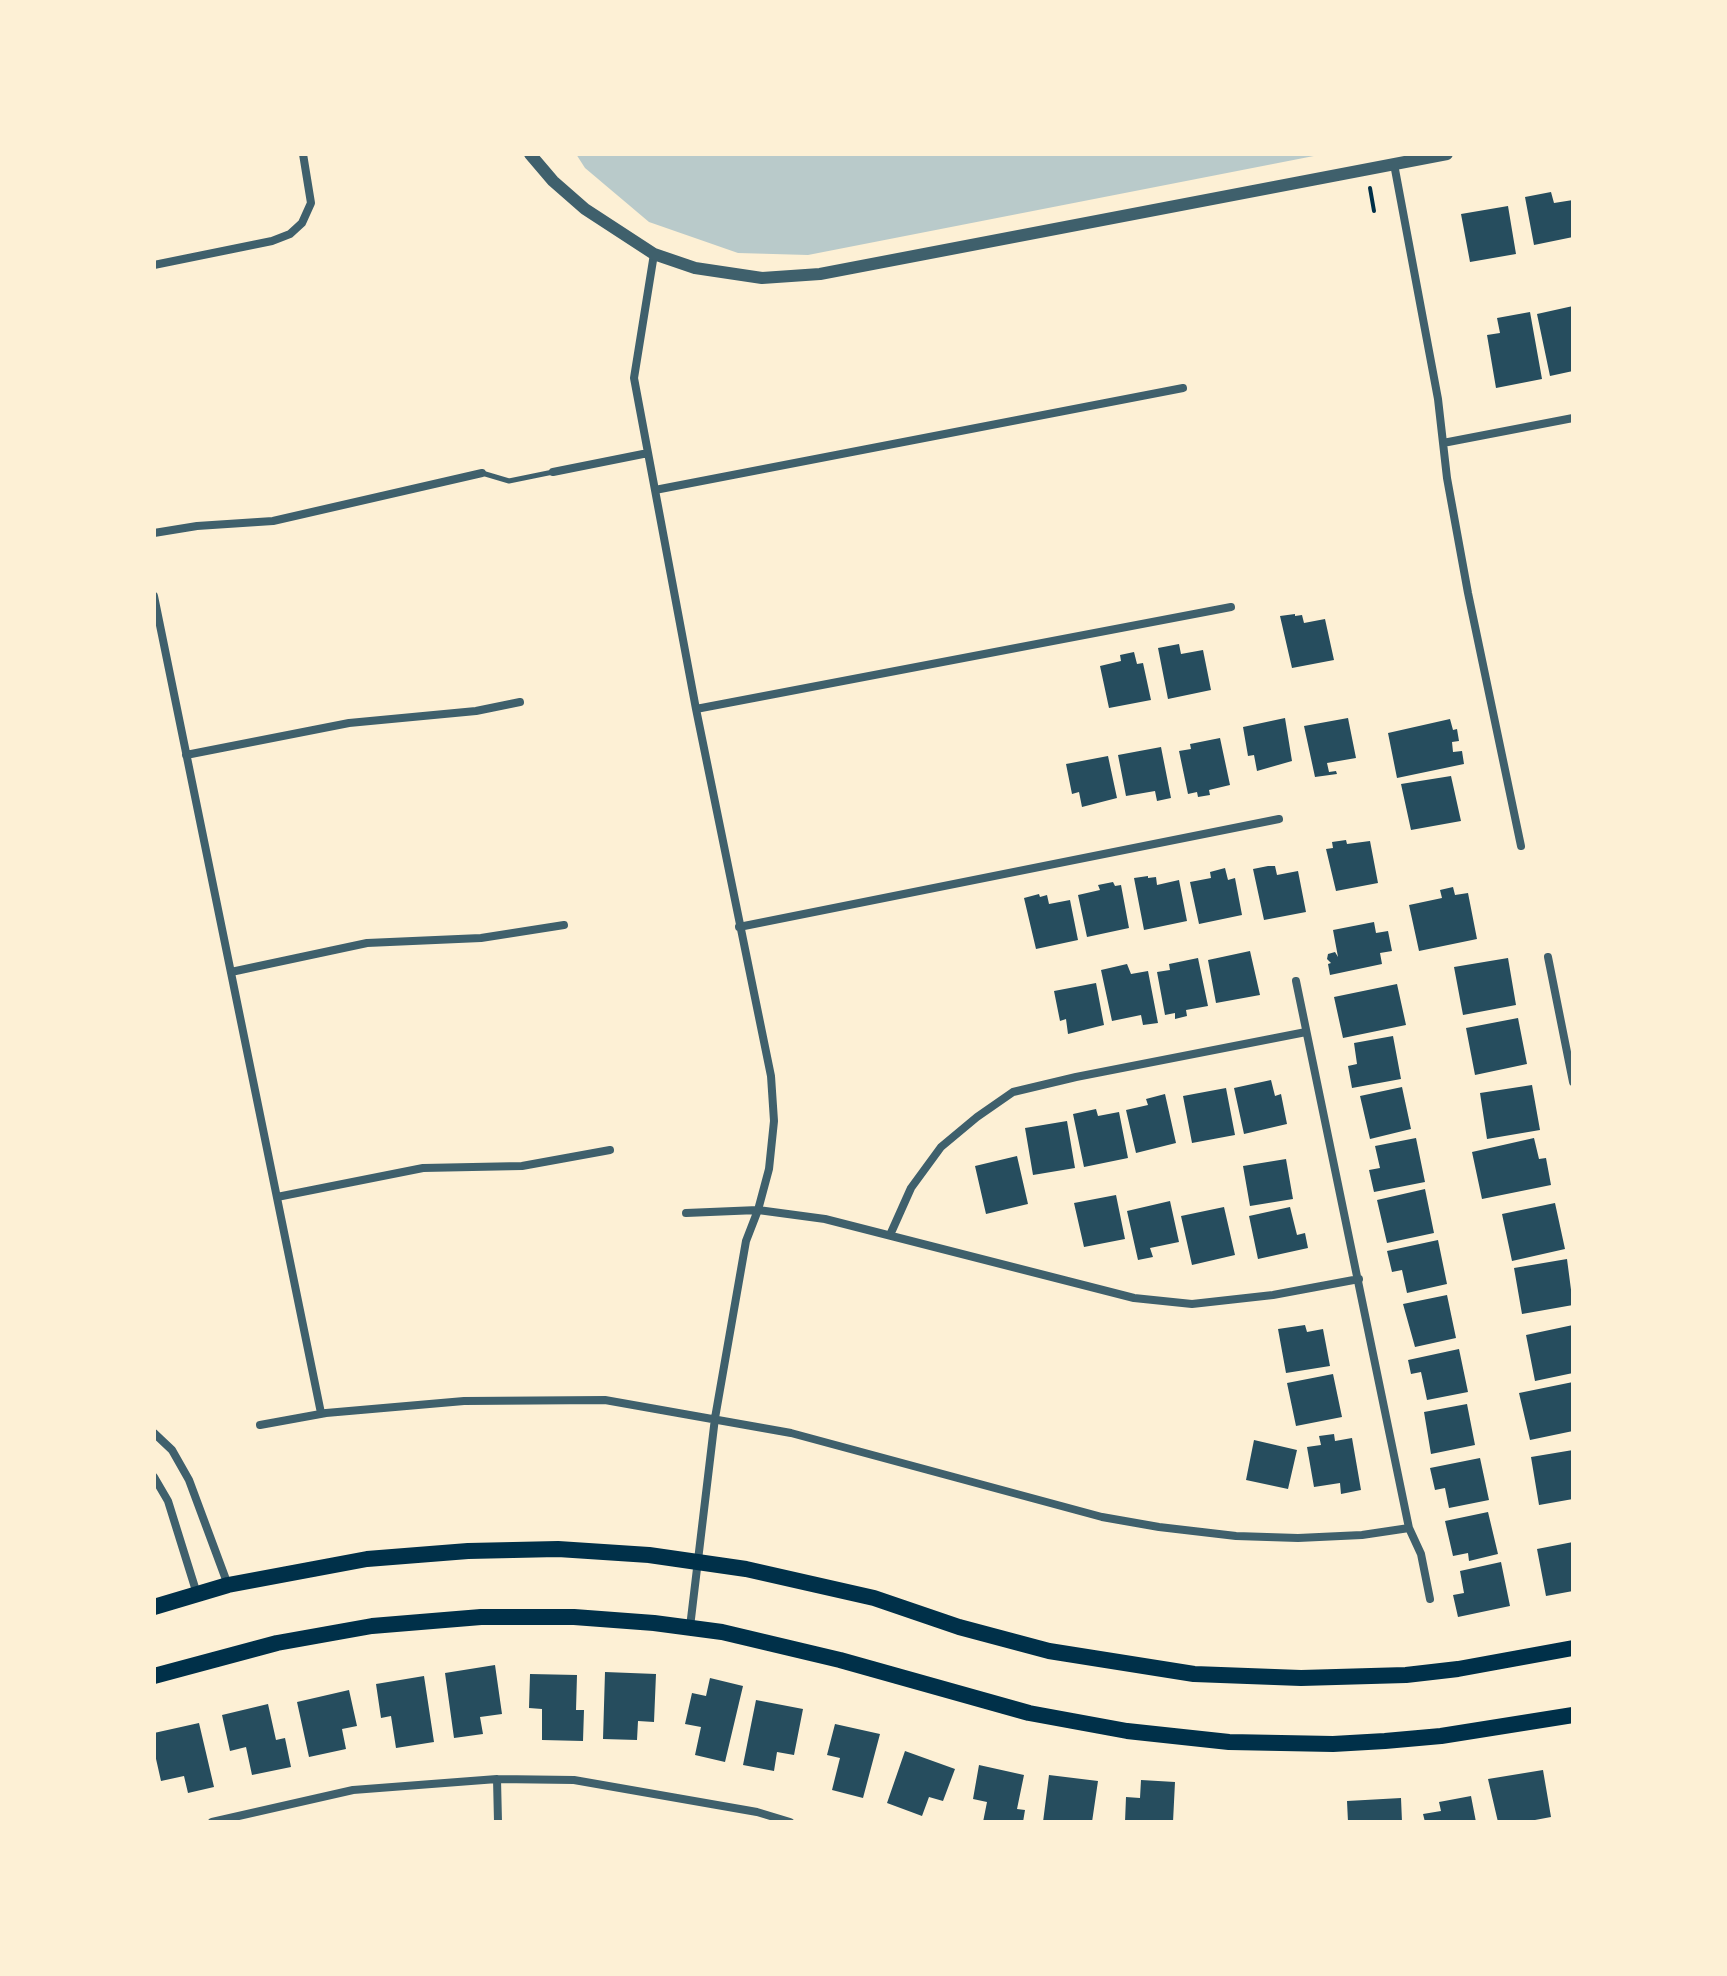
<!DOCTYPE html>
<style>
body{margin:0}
#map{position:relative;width:1727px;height:1976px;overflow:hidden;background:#fdf0d5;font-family:Montserrat,sans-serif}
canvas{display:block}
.frame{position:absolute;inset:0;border:156px solid #fdf0d5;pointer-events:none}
</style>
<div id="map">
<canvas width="1727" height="1976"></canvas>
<div class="frame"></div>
</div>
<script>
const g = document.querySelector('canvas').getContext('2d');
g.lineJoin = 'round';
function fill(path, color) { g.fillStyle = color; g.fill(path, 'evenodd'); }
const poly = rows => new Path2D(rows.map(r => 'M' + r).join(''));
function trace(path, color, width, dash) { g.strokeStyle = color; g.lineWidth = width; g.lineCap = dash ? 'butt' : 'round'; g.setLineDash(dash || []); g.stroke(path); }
fill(poly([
 [576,154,1324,154,808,255,738,253,649,222,585,168]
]), '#b9caca');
fill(poly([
 [1551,192,1554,203,1573,200,1573,237,1534,245,1525,197],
 [1508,206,1516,254,1470,262,1461,214],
 [1573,306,1573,371,1550,376,1537,314],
 [1530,312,1542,379,1496,388,1487,335,1500,333,1497,318],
 [1295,614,1295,616,1302,615,1304,623,1325,619,1334,660,1292,668,1280,616],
 [1179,644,1181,654,1203,650,1211,690,1168,699,1158,648],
 [1134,652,1137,664,1143,663,1151,700,1109,708,1100,666,1121,661,1120,655],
 [1285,718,1292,761,1257,771,1254,755,1248,756,1243,727],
 [1348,718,1356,758,1327,763,1329,772,1336,771,1337,774,1315,777,1304,726],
 [1450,719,1453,730,1457,729,1459,741,1452,742,1453,752,1462,751,1464,764,1397,778,1388,733],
 [1220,738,1230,785,1209,790,1210,795,1198,797,1197,792,1188,794,1179,751,1191,749,1190,744],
 [1161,747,1171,798,1157,801,1155,791,1126,796,1118,755],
 [1108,756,1117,798,1082,807,1079,792,1072,794,1066,764],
 [1451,776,1461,821,1411,830,1401,784],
 [1346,840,1347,844,1370,841,1378,883,1336,891,1326,849,1333,848,1332,842],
 [1268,866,1275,866,1277,875,1298,871,1306,912,1264,920,1253,869],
 [1225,868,1228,880,1235,878,1242,915,1199,924,1190,882,1211,878,1210,872],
 [1148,876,1148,878,1156,877,1157,885,1179,880,1187,921,1144,930,1134,878],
 [1113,882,1115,886,1121,885,1129,928,1087,937,1078,895,1100,890,1098,885],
 [1453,887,1455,895,1468,893,1477,939,1419,951,1409,905,1442,898,1440,890],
 [1039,894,1040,897,1047,895,1049,904,1070,900,1078,940,1036,949,1024,898],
 [1374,922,1376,933,1388,931,1392,951,1380,953,1382,964,1330,975,1328,964,1331,963,1327,959,1328,954,1335,952,1338,957,1333,930],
 [1250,951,1260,995,1216,1003,1208,960],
 [1198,958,1208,1006,1186,1010,1187,1016,1175,1019,1175,1013,1165,1015,1157,972,1170,970,1169,964],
 [1508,958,1516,1005,1463,1015,1454,967],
 [1127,964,1131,974,1148,971,1158,1023,1143,1025,1141,1015,1112,1021,1101,970],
 [1096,983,1104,1025,1068,1034,1066,1019,1060,1021,1054,991],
 [1397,984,1406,1025,1343,1038,1334,997],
 [1518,1018,1527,1064,1475,1075,1466,1028],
 [1393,1036,1401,1079,1352,1088,1348,1066,1357,1064,1354,1043],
 [1271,1080,1275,1096,1281,1094,1287,1124,1244,1134,1234,1088],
 [1532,1085,1540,1130,1487,1139,1480,1093],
 [1402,1087,1411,1129,1370,1139,1360,1096],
 [1226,1088,1235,1135,1192,1143,1183,1096],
 [1165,1094,1176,1143,1136,1153,1126,1110,1148,1105,1146,1099],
 [1096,1109,1098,1116,1119,1112,1128,1158,1084,1167,1073,1114],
 [1067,1121,1075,1168,1033,1175,1025,1128],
 [1416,1138,1425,1182,1374,1192,1369,1170,1380,1168,1375,1146],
 [1534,1138,1539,1159,1546,1158,1551,1185,1482,1199,1472,1152],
 [1017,1156,1028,1204,986,1214,975,1166],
 [1286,1159,1293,1199,1250,1206,1243,1166],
 [1425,1189,1434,1233,1387,1243,1377,1200],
 [1116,1195,1125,1239,1084,1247,1074,1203],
 [1170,1201,1179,1242,1150,1248,1153,1257,1138,1260,1127,1211],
 [1555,1203,1565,1249,1512,1261,1502,1214],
 [1224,1207,1235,1255,1192,1265,1181,1216],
 [1290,1207,1297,1235,1305,1233,1308,1248,1258,1259,1249,1216],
 [1438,1240,1447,1284,1407,1293,1402,1270,1392,1272,1387,1251],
 [1567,1259,1573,1305,1522,1314,1514,1268],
 [1447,1295,1456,1338,1415,1347,1403,1304],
 [1305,1325,1307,1332,1323,1329,1330,1366,1286,1373,1278,1329],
 [1573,1325,1573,1373,1535,1381,1526,1335],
 [1459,1349,1468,1392,1427,1400,1421,1372,1411,1374,1408,1360],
 [1333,1374,1342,1417,1296,1426,1287,1383],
 [1573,1382,1573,1431,1530,1440,1519,1393],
 [1467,1404,1475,1445,1431,1454,1424,1412],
 [1334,1434,1335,1441,1352,1438,1361,1490,1341,1494,1340,1483,1314,1487,1307,1447,1321,1445,1319,1436],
 [1254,1440,1297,1450,1288,1489,1246,1480],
 [1573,1450,1573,1499,1539,1505,1531,1457],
 [1480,1458,1489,1500,1449,1508,1445,1488,1435,1490,1430,1468],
 [1488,1512,1498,1554,1469,1561,1468,1553,1453,1556,1445,1521],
 [1573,1542,1573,1591,1546,1596,1537,1549],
 [1501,1562,1510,1606,1458,1617,1453,1595,1464,1593,1460,1571],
 [495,1665,502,1714,480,1717,483,1734,454,1738,445,1673],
 [605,1672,656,1674,654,1722,638,1721,637,1740,603,1739],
 [530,1674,577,1675,576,1710,584,1710,583,1741,542,1740,542,1709,529,1708],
 [424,1676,434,1742,396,1748,391,1716,381,1718,376,1684],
 [710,1678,743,1686,725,1762,695,1755,701,1727,685,1724,692,1693,706,1696],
 [349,1690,357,1726,342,1729,346,1749,309,1757,297,1702],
 [756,1700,803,1709,794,1755,777,1752,774,1771,743,1765],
 [268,1704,276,1740,285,1738,291,1767,252,1775,246,1747,230,1751,222,1715],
 [199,1723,214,1787,188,1793,184,1776,161,1781,154,1750,154,1733],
 [835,1724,880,1734,863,1798,832,1790,840,1758,827,1755],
 [905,1751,955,1769,943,1801,929,1797,922,1816,887,1803],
 [979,1765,1024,1775,1017,1809,1025,1810,1023,1822,983,1822,987,1802,973,1799],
 [1543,1770,1551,1817,1535,1820,1535,1822,1498,1822,1488,1779],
 [1049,1775,1098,1781,1092,1822,1043,1822],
 [1141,1780,1175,1782,1173,1822,1125,1822,1126,1797,1140,1798],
 [1471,1796,1476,1822,1425,1822,1423,1814,1441,1811,1439,1802],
 [1401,1798,1402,1822,1348,1822,1347,1801]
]), '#264d5e');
trace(poly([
 [1370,188,1374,211]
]), '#003049', 4);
trace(poly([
 [482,473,509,481,553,472]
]), '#3f606c', 5);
trace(poly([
 [1394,164,1438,399,1447,478,1468,593,1521,846],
 [654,254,634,378,696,709,771,1076,774,1121,769,1169,758,1210,746,1241,715,1418,690,1627],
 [154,265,272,241,290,234,302,223,311,203,303,154],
 [1443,443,1573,418],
 [553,472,648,453],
 [655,490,1183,388],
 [154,533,197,526,273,521,482,473],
 [154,596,321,1413],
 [696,709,1231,607],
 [186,755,349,723,476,711,520,702],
 [739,927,1279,819],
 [1548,957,1573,1082],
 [231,972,367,943,481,938,564,925],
 [1296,981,1409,1528,1421,1554,1430,1599],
 [277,1197,423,1168,522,1166,610,1150],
 [686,1213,758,1210,825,1219,1134,1298,1192,1304,1273,1295,1359,1279],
 [890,1235,911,1188,941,1147,977,1117,1013,1092,1076,1077,1306,1032],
 [260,1425,326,1413,464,1401,605,1400,791,1433,1102,1517,1159,1527,1236,1536,1298,1538,1362,1535,1409,1528],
 [154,1433,172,1450,189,1480,228,1585],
 [154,1477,168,1501,197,1594],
 [497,1779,498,1822],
 [212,1822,353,1790,497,1779,574,1780,757,1812,790,1822]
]), '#3f606c', 8);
trace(poly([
 [530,154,553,181,585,209,654,254,695,268,762,278,820,274,1447,154]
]), '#3f606c', 12);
trace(poly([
 [154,1607,228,1585,367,1559,468,1551,558,1549,649,1555,746,1569,874,1598,959,1627,1049,1651,1194,1674,1301,1678,1406,1675,1458,1669,1573,1648],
 [154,1676,277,1643,372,1626,481,1617,574,1617,654,1623,722,1632,840,1660,1029,1713,1127,1731,1229,1742,1333,1744,1385,1741,1441,1736,1573,1715]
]), '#003049', 16);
</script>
